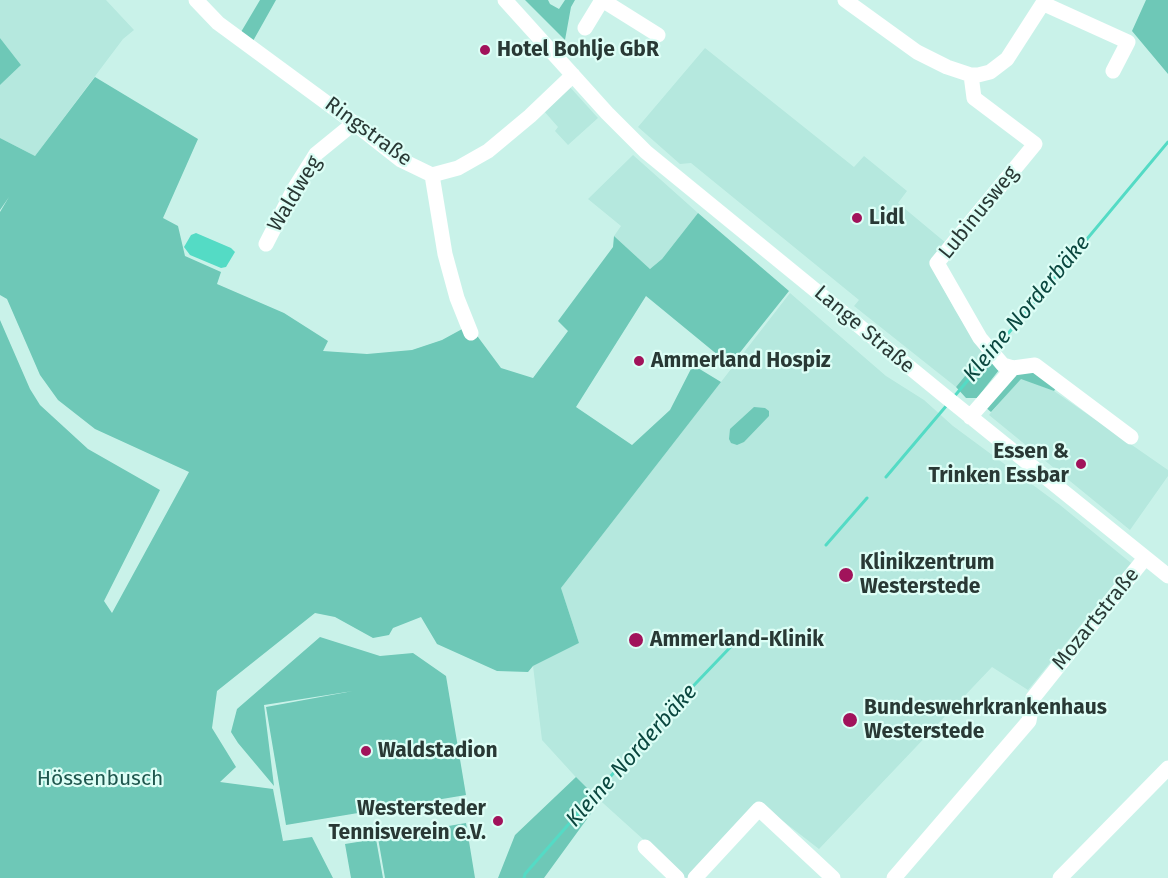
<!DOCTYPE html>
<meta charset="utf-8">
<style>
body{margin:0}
canvas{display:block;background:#c9f2e9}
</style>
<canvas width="1168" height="878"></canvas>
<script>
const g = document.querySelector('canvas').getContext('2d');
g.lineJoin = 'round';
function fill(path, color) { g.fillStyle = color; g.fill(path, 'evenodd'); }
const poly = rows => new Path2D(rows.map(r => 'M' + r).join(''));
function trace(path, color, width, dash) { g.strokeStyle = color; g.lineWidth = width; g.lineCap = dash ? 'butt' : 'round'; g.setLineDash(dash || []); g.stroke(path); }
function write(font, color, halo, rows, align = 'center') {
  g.font = font + ' "Fira Sans",sans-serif'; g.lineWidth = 4.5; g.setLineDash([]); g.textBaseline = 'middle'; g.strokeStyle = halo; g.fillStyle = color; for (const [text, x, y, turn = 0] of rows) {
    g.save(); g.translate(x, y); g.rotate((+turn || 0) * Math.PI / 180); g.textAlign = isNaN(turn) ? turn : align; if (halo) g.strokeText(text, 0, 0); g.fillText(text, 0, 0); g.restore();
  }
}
fill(poly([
 [0,0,106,0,134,30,123,39,35,156,0,138,0,85,21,65,0,38],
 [705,48,854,167,864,156,907,191,898,203,946,243,931,265,955,310,983,354,956,387,854,306,859,300,691,163,680,164,638,127],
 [569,86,598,118,568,145,555,131,558,127,543,110],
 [633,155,698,213,662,259,650,269,614,236,621,226,588,199],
 [790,293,886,376,924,400,953,426,1060,505,1131,563,1028,690,992,667,819,849,757,801,688,878,686,878,583,785,542,740,533,666,579,643,561,588],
 [1021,378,1054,391,1168,470,1168,476,1130,530,989,415]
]), '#b5e8de');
fill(poly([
 [260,0,276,0,253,41,241,32],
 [525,0,548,0,550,4,559,9,565,0,575,0,571,7,565,40],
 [1146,0,1168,0,1168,74,1132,31],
 [0,38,21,65,0,85],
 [95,77,198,139,163,218,178,226,185,256,221,272,217,284,284,313,328,341,323,351,367,354,412,350,442,340,464,328,478,337,501,368,533,378,568,331,558,321,613,247,614,236,650,269,662,259,698,213,789,291,730,365,646,296,576,407,632,445,670,410,693,365,721,382,561,588,579,643,533,666,528,672,497,671,437,644,421,617,393,628,389,635,373,638,335,617,315,613,217,691,212,728,236,767,220,782,273,789,283,841,312,837,333,878,0,878,0,320,30,389,40,405,88,449,160,490,104,601,112,613,189,472,95,429,58,400,40,375,7,299,0,295,0,212,9,197,0,210,0,138,35,156],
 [983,354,999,370,977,398,966,398,956,387],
 [1034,370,1056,388,1054,391,1021,379,991,412,984,406,1015,372],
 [754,407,765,408,769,411,769,416,744,442,737,445,731,443,729,439,730,429],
 [320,637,380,656,413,653,446,676,466,795,286,825,266,707,353,691,264,705,274,786,238,743,231,732,237,709],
 [576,777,600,801,544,878,498,878,515,835],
 [466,823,475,878,385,878,378,838],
 [376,839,383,878,351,878,345,844]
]), '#6ec8b7');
fill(poly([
 [196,233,231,248,235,252,226,267,221,268,190,255,184,247,191,235]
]), '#54dbc5');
trace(poly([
 [996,348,1168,142],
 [953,398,989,355],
 [886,477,947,405],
 [826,545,867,498],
 [524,878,525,874,653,728,742,635]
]), '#54dbc5', 3);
trace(poly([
 [196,0,218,23,354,123,401,160,432,175,458,168,488,151,530,116,573,75],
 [505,0,607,113,646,152,946,397,1168,576],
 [602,0,658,35],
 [845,0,917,52,947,67,971,75,978,75,990,72,1007,59,1045,0],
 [1044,4,1128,42,1113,71],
 [585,28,602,0],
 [971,75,974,98,1035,144,937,263,980,338,1003,365,1013,368],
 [432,175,445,254,457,298,471,333],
 [266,244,294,189,316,154,354,123],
 [970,417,1013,368,1035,365,1131,437],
 [645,847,677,878],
 [695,878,759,809,833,878],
 [894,878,1029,721,1033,698,1145,558],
 [1060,878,1168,768]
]), '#fff', 15);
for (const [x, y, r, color] of [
 [485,50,6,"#a1135b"],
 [857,218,6,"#a1135b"],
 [639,361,6,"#a1135b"],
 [1081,464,6,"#a1135b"],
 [846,575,8,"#a1135b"],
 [636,640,8,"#a1135b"],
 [850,720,8,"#a1135b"],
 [366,751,6,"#a1135b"],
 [498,821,6,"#a1135b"]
]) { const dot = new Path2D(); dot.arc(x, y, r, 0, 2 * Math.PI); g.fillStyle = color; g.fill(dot); trace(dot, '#ddfef6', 2); }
write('bold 21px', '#293935', '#ddfef6', [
 ["Hotel Bohlje GbR",497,50],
 ["Lidl",869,218],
 ["Ammerland Hospiz",651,361],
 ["Essen &",1069,452,"right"],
 ["Trinken Essbar",1069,476,"right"],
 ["Klinikzentrum",860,563],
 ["Westerstede",860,587],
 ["Ammerland-Klinik",650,640],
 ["Bundeswehrkrankenhaus",864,708],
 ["Westerstede",864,732],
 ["Waldstadion",378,751],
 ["Westersteder",486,809,"right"],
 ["Tennisverein e.V.",486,833,"right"]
], 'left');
write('21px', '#293935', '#ddfef6', [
 ["Ringstraße",368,132,36],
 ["Waldweg",295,194,-59],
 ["Lubinusweg",979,213,-51],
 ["Lange Straße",864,330,40],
 ["Mozartstraße",1096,619,-51]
]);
write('21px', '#1f574e', '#ddfef6', [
 ["Hössenbusch",100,779]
]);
write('italic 22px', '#0a473f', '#ddfef6', [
 ["Kleine Norderbäke",1027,309,-50],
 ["Kleine Norderbäke",632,756,-48]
]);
</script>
